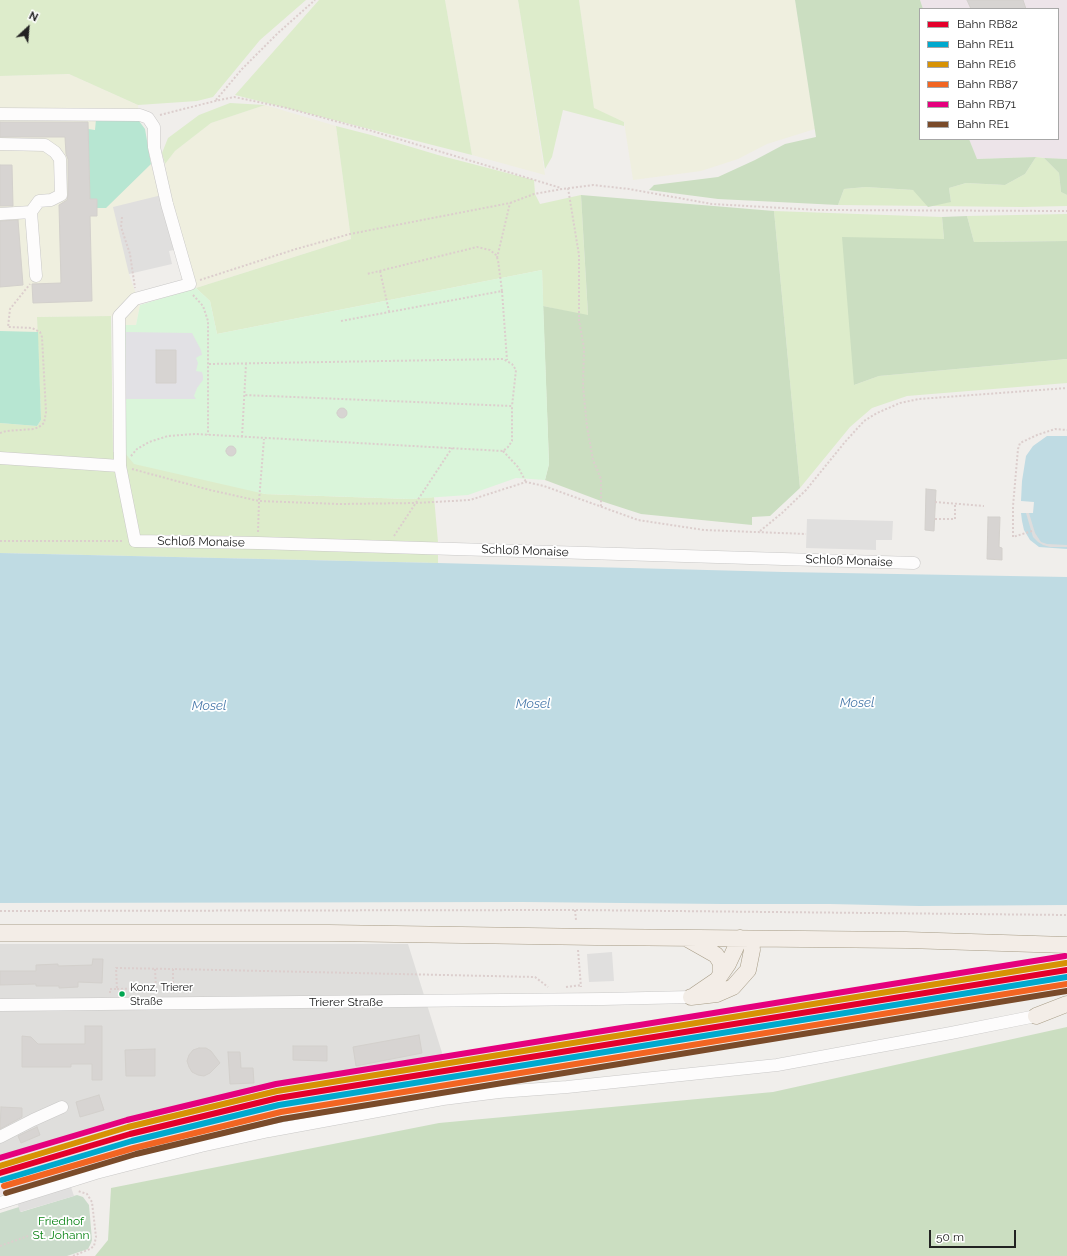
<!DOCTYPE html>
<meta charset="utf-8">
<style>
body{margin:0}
#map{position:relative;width:1067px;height:1256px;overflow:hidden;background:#f0eeeb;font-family:Raleway,sans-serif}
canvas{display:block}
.legend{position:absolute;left:919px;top:8px;width:140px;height:132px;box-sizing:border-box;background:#fff;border:1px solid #a7a7a7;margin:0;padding:5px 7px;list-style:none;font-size:12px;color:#222}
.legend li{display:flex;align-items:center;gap:8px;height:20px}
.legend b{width:20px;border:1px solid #a7a7a7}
.north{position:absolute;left:8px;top:8px;width:40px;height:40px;-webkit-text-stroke:3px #fff;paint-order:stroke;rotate:26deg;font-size:11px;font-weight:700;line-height:16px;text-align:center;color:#222}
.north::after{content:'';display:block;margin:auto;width:14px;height:18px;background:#222;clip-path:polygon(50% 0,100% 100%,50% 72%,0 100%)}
.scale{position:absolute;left:929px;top:1230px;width:87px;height:18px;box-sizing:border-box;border:2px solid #222;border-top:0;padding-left:5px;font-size:12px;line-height:14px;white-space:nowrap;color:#222;-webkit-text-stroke:3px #fff;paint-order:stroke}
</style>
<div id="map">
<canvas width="1067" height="1256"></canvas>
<ul class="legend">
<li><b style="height:5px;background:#e4002b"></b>Bahn RB82</li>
<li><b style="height:5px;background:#00a9ce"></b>Bahn RE11</li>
<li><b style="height:5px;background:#d79205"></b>Bahn RE16</li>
<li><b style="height:5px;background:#f26522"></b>Bahn RB87</li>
<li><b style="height:5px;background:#e5007d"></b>Bahn RB71</li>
<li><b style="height:5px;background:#7a4b2a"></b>Bahn RE1</li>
</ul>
<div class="north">N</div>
<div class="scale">50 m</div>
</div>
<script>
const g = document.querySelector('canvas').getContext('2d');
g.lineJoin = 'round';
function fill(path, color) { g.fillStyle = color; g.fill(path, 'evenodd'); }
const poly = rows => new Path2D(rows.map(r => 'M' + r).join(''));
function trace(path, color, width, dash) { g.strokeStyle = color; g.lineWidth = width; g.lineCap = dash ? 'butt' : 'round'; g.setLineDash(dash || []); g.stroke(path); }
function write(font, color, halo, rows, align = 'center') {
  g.font = font + ' Raleway,sans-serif'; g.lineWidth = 3.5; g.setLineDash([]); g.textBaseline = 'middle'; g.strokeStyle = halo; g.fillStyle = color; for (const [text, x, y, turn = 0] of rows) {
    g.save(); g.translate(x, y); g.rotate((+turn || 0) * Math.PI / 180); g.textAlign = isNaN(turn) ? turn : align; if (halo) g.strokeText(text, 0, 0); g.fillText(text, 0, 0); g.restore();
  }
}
fill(poly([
 [0,944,408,944,444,1059,274,1086,114,1126,0,1159]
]), '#dfdedc');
fill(poly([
 [920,0,1067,0,1067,159,1044,158,1036,157,976,159,969,139,1058,139,1058,9,923,9],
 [1016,961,1021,986,553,1064,278,1112,123,1157,0,1195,0,1159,114,1126,274,1086,444,1059]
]), '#ede4e9');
fill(poly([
 [445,0,518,0,545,175,472,155],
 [579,0,795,0,815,129,767,144,738,159,701,171,633,180,624,122,594,109],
 [69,74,138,105,139,121,145,129,151,164,160,195,129,274,140,305,136,325,124,325,111,316,37,317,41,420,0,423,0,76],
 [265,105,336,126,351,239,196,288,183,248,170,193,165,164,175,151,211,123]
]), '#efefdf');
fill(poly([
 [0,0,306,0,260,40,213,97,197,101,138,105,69,74,0,76],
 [319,0,445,0,472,155,235,95],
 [518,0,579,0,594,108,624,122,624,126,563,110,552,157,545,169],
 [230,103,265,105,211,123,175,151,165,164,162,153,168,138,199,115],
 [336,126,371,135,438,155,534,180,535,194,540,204,581,195,588,316,543,306,542,270,217,334,210,301,196,288,351,239],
 [1036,157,1044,158,1059,173,1061,192,1067,195,1067,206,1022,207,838,205,844,189,866,187,913,190,951,202,949,188,966,183,1005,185,1025,174],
 [774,211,942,217,944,239,854,385,879,376,1067,359,1067,383,907,396,872,408,850,427,800,488],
 [1067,214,1067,241,974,242,967,216],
 [111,316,113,452,123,452,265,494,410,499,434,497,438,542,438,563,0,553,0,423,37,426,41,420,37,317]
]), '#ddeccb');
fill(poly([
 [795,0,920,0,923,9,920,9,920,139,969,139,977,159,1036,157,1025,174,1005,185,966,183,949,188,951,202,928,207,913,190,866,187,844,189,838,205,718,199,649,190,654,185,718,177,755,160,785,144,816,137],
 [1044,158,1067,159,1067,195,1061,192,1059,173],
 [581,195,774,211,800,488,770,516,752,517,752,525,641,514,601,501,545,480,549,464,543,306,588,315],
 [967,216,974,242,1067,241,1067,359,879,376,854,385,842,237,944,239,942,217],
 [1067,1027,1067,1256,95,1256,108,1240,111,1188,439,1123,773,1092]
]), '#cbdec1');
fill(poly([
 [77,1195,83,1197,89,1205,92,1240,91,1243,88,1249,67,1256,0,1256,0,1213,19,1207,21,1212]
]), '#cadbca');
fill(poly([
 [542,270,549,464,545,480,516,478,468,495,410,499,265,494,134,464,124,452,124,325,136,325,140,305,196,288,210,301,217,334]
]), '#daf5da');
fill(poly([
 [96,119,132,119,139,121,145,129,151,164,106,208,97,208,97,199,90,199,88,129,95,130],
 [0,331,38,332,41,420,37,426,0,423]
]), '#b7e6d2');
fill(poly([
 [170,193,183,248,169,251,172,264,129,274,113,207],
 [807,519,893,521,892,540,876,540,876,550,806,548],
 [612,952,614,981,589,982,587,954],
 [69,1181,74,1196,20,1212,16,1198]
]), '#e0dfde');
fill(poly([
 [126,332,192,333,201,350,202,355,199,356,196,358,198,363,196,371,202,372,203,376,203,380,197,388,194,396,196,399,126,399],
 [156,350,176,350,176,383,156,383]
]), '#e2e1e5');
fill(poly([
 [1047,436,1067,436,1067,549,1039,547,1030,540,1024,530,1022,521,1021,513,1033,513,1034,502,1021,501,1022,481,1026,456,1033,446],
 [0,553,438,563,784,572,1067,577,1067,905,919,906,830,904,722,904,523,902,0,903]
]), '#bfdbe3');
fill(poly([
 [1026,513,1029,513,1035,533,1041,542,1047,544,1067,545,1067,547,1050,547,1043,545,1038,542,1033,537]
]), '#dedddd');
const building = poly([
 [967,0,1023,0,1026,9,971,9,967,0],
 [0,122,88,122,90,199,97,199,97,216,90,216,92,301,33,303,32,284,61,283,59,205,67,200,68,195,68,159,66,154,65,137,0,137,0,122],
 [0,165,12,165,13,206,0,206,0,165],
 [18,220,23,285,0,287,0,221,18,220],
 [156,350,176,350,176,383,156,383,156,350],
 '337 413a5 5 0 1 1 10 0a5 5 0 1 1-10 0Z',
 '226 451a5 5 0 1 1 10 0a5 5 0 1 1-10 0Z',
 [926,489,936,490,934,531,925,530,926,489],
 [988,517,1000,517,999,547,1002,548,1002,560,987,559,988,517],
 [93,959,103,959,102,983,78,982,78,987,59,988,59,986,36,986,36,984,0,985,0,971,36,971,36,965,58,964,58,966,92,965,93,959],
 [85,1026,102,1026,102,1080,92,1080,92,1064,71,1064,71,1067,22,1067,22,1036,31,1037,38,1044,85,1044,85,1026],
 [419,1035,422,1053,356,1066,353,1047,419,1035],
 [293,1046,327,1046,327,1061,293,1060,293,1046],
 [199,1048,206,1048,211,1051,220,1063,210,1073,204,1076,198,1075,192,1072,189,1067,187,1061,189,1055,193,1050,199,1048],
 [155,1049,155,1076,126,1076,125,1050,155,1049],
 [228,1052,240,1052,241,1068,253,1068,254,1083,230,1084,228,1052],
 [99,1095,104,1110,80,1117,76,1102,99,1095],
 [1,1107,22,1108,22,1117,0,1129,1,1107],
 [37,1127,40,1135,21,1143,18,1136,37,1127]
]);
fill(building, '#d7d4d2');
trace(building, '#d3d0cc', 1);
const minor = poly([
 [0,114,140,115,148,118,154,127,154,147,167,204,190,284,135,299,119,316,120,466,135,541,258,543,914,563],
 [0,144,45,145,55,152,60,159,61,195,51,200,39,201,31,212],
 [0,214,31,212,36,276],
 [0,458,120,466],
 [0,1005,603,999,691,997],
 [0,1137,33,1120,62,1107],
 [0,1203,96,1173,201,1146,269,1131,443,1099,499,1092,567,1087,777,1065,951,1033,1036,1016]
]);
const major = poly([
 [0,933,329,933,595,937,906,940,1067,945],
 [686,938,716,955,721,963,721,974],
 [695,995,717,980,728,964,740,938],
 [691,997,717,994,733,987,748,970,752,950,751,939],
 [1036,1016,1067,1004]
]);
trace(minor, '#c9c8c7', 13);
trace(major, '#a79c86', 17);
trace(poly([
 [216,100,242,69,278,33,315,0],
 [160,115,215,101,234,97,244,99,287,108,372,131,561,188],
 [568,188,579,255,579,320,584,348,583,386,587,427,593,460,601,479,601,508],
 [122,217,121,227,130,254,135,288],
 [497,258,510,203],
 [380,271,389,311],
 [200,280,296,249,350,234,510,203,534,194,562,189,593,185,629,189,712,204,818,210,1067,211],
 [502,291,507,360],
 [193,295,203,306,208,321,208,435],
 [341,321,502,291,498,260,496,255,490,250,477,247,367,274],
 [209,364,503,359,512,364,516,370,512,406],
 [0,433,6,431,34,429,39,427,44,423,46,412,42,337,40,332,32,328,8,327,10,309,30,284],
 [242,437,246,364],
 [503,451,518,467,526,482],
 [131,456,137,449,149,442,168,436,195,434,503,451,508,447,512,441,512,406,244,395],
 [132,469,210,490,259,501,339,504,416,503,470,500,526,482,544,486,638,520,704,530,806,534],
 [935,502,984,506],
 [935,519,955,519,955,503],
 [760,531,782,513,806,490,845,442,864,421,877,413,900,403,919,399,1067,388],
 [1032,531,1013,537,1013,506,1018,449,1020,443,1037,435,1055,429,1067,430],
 [258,532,259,501,264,439],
 [394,536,452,448],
 [0,541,124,541],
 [575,910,576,920],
 [0,911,575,910,1067,915],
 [578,950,581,987],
 [566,987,581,985],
 [117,989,156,988,155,969],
 [173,991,173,969,535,977,548,987],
 [110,993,110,989,117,989,116,968,173,969],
 [0,1246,28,1236],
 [73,1256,90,1249,94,1246,96,1237,92,1202,87,1194,78,1191]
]), '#dccecd', 2, [2, 2]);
trace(minor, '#fdfcfc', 12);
trace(major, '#f3ede7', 16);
trace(poly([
 [0,1173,130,1134,278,1098,1067,970]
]), '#e4002b', 6);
trace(poly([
 [2,1180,132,1141,279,1105,1067,977]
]), '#00a9ce', 6);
trace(poly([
 [0,1166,128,1127,277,1091,1066,963]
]), '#d79205', 6);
trace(poly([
 [4,1186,134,1148,281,1112,1067,984]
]), '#f26522', 6);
trace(poly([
 [0,1158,127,1120,276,1084,1065,956]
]), '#e5007d', 6);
trace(poly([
 [6,1193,136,1154,282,1119,1067,991]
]), '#7a4b2a', 6);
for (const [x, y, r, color] of [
 [122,994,3.5,"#00a651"]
]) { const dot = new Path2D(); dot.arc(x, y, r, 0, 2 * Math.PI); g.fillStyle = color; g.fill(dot); trace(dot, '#fff', 1.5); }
write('11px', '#222', '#fff', [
 ["Konz, Trierer",130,988],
 ["Straße",130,1002]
], 'left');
write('12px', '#222', '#fff', [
 ["Schloß Monaise",201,542,1],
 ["Schloß Monaise",525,551,2],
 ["Schloß Monaise",849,561,2],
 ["Trierer Straße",346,1002]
]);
write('12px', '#0c8416', '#fff', [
 ["Friedhof",61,1221],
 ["St. Johann",61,1235]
]);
write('italic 13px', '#4a7aab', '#fff', [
 ["Mosel",857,703],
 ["Mosel",533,704],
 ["Mosel",209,706]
]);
</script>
